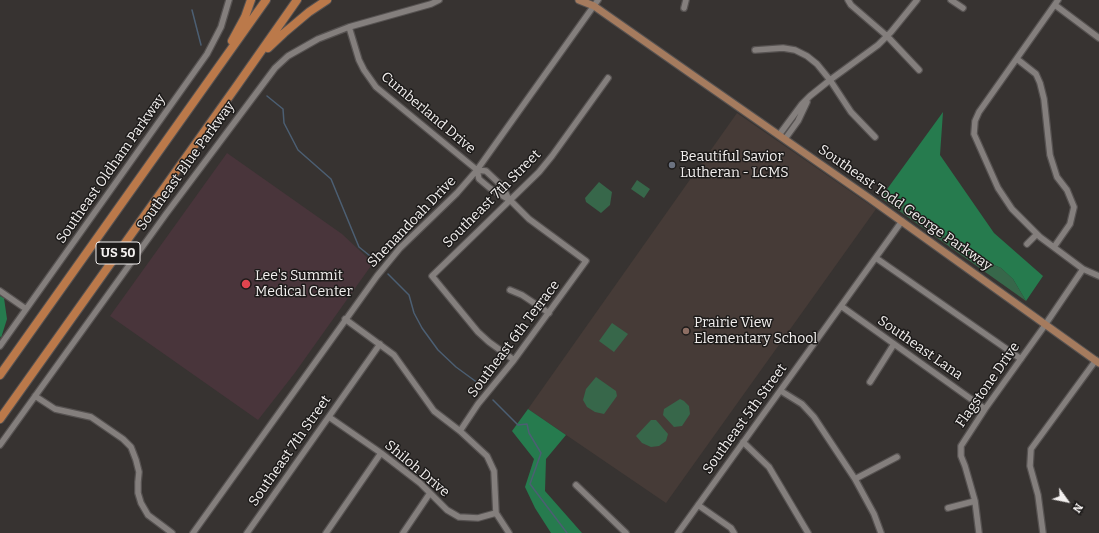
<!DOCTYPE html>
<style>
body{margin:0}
#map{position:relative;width:1099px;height:533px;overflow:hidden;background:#373331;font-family:Bitter,serif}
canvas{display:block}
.north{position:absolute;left:1047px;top:481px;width:40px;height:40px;-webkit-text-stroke:3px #1d1b1a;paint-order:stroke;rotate:123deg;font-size:11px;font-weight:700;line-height:16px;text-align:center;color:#f3f0ef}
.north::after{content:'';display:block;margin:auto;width:14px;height:18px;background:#f3f0ef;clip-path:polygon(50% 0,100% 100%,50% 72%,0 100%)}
</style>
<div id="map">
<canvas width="1099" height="533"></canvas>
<div class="north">N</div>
</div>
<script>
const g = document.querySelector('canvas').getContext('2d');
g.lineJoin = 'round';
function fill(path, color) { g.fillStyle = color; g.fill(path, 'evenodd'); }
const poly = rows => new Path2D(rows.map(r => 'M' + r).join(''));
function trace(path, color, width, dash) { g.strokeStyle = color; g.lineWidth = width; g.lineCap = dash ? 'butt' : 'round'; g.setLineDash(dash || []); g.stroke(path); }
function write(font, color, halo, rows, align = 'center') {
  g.font = font + ' Bitter,serif'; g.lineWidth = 3; g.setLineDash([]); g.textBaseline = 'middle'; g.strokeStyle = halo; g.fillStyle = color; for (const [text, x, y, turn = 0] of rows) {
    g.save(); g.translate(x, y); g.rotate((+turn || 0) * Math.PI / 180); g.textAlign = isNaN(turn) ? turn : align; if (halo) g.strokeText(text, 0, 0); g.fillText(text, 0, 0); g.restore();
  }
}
fill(poly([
 [737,113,876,209,666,503,528,409]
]), '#463b37');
fill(poly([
 [227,153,342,234,373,263,294,374,258,420,110,316]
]), '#49353b');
fill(poly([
 [637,180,650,189,644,198,631,189],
 [599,182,612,192,610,205,601,213,586,202,585,198],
 [885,192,934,225,945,236,970,255,1001,268,1013,279,1026,301,881,198],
 [612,323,628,334,614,352,599,341],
 [596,377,616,391,617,396,604,414,595,412,587,407,583,400,586,389],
 [680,399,684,401,689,406,690,414,682,426,674,427,663,415,664,409],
 [651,420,656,420,668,434,666,441,659,446,651,447,642,443,636,436]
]), '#37674a');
fill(poly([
 [943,112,940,155,994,233,1043,276,1026,301,1013,279,1001,268,970,255,945,236,934,225,885,192],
 [0,296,4,298,7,319,1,338,0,336],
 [528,409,566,435,546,459,545,491,582,533,551,533,535,508,525,487,534,459,512,431]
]), '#267b4e');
trace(poly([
 [192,10,201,45],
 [267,96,283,109,284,123,298,150,331,179,359,247,375,260],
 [388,274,409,295,414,313,422,328,438,350,456,367,482,386],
 [493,400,518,425,527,424,529,433,541,453,530,484,567,533]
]), '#4c5f73', 1.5);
const minor = poly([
 [848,0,851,5,887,36,919,70],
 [951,0,963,8],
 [1058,0,979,112,975,121,974,134,998,188,1012,209,1040,237,1083,269,1099,276],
 [1055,5,1099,38],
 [684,8,686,0],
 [349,27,359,60,364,70,376,87,477,170,486,171,503,187,509,200],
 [755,50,783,48,795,50,807,56,817,64,830,80,851,112,875,137],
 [1017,59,1036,74,1040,83,1044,99,1050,155,1057,177,1067,190,1074,207,1070,224,1054,247],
 [779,135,802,104,810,96,830,80,878,45,891,32,917,0],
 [785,139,798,121,807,102],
 [1027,244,1037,234],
 [876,258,1021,359],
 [510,290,522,295,549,313],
 [0,291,26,309],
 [841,306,985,409],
 [345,319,394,355,434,411,460,431,487,456,494,471,496,513,509,533],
 [0,346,207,54,221,27,229,0],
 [514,360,489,342,478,332,432,276,539,172,552,156,608,78],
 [870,382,894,344],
 [781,391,802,404,814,417,855,479,874,514,881,533],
 [35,396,55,409,91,417,123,439,131,447,136,460,139,472,138,482,138,493,141,503,148,515,172,533],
 [329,417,381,453,420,483,447,510,459,517,478,518,496,513],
 [460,431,478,404,514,360,586,261,529,219,510,200,491,189,479,179,477,170],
 [743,442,769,467,808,533],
 [0,445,166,214,275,68,288,56,318,39,349,27,431,4,439,0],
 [855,479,897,457],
 [576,485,626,533],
 [698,505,731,528,734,533],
 [948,508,975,501],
 [193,533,377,276,400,248,457,193,477,170,598,0],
 [247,533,380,344],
 [326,533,381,453],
 [403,533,430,493],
 [678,533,902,221],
 [979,533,975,501,965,466,961,456,961,446,985,409,1043,328,1083,269],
 [1043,533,1038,495,1030,466,1031,449,1096,360]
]);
const major = poly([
 [579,0,594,6,694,76,869,198,1099,363]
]);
const highway = poly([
 [232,41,245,17,251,0],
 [268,48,284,33,309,12,327,0],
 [0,375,266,0],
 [0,419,236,87,297,0]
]);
trace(minor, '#565251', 8);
trace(major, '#565251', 9);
trace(highway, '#565251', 10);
trace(minor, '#847f7d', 5.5);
trace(major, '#a57b5e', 7);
trace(highway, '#bb794a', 8);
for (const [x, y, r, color] of [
 [672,165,4,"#6b7280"],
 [246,284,5,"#e0444e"],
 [686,331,4,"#8d6e63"]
]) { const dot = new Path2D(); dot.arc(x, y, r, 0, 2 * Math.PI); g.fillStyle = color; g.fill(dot); trace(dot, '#1d1b1a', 1.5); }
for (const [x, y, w] of [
 [118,253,44]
]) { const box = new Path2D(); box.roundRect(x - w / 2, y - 11, w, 22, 3); g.fillStyle = '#1d1b1a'; g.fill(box); trace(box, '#f3f0ef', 1); }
write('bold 13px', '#f3f0ef', null, [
 ["US 50",118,253]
]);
write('14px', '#f3f0ef', '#1d1b1a', [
 ["Cumberland Drive",428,113,40],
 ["Southeast Blue Parkway",186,166,-54],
 ["Southeast Oldham Parkway",111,169,-55],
 ["Southeast 7th Street",492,199,-45],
 ["Southeast Todd George Parkway",905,208,35],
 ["Shenandoah Drive",412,222,-46],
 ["Southeast 6th Terrace",514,339,-53],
 ["Southeast Lana",920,348,35],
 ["Flagstone Drive",988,385,-55],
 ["Southeast 5th Street",745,419,-54],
 ["Southeast 7th Street",290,451,-55],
 ["Shiloh Drive",417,469,40]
]);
write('14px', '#f3f0ef', '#1d1b1a', [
 ["Beautiful Savior",680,157],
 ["Lutheran - LCMS",680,173],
 ["Lee's Summit",255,276],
 ["Medical Center",255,292],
 ["Prairie View",694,323],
 ["Elementary School",694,339]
], 'left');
</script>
